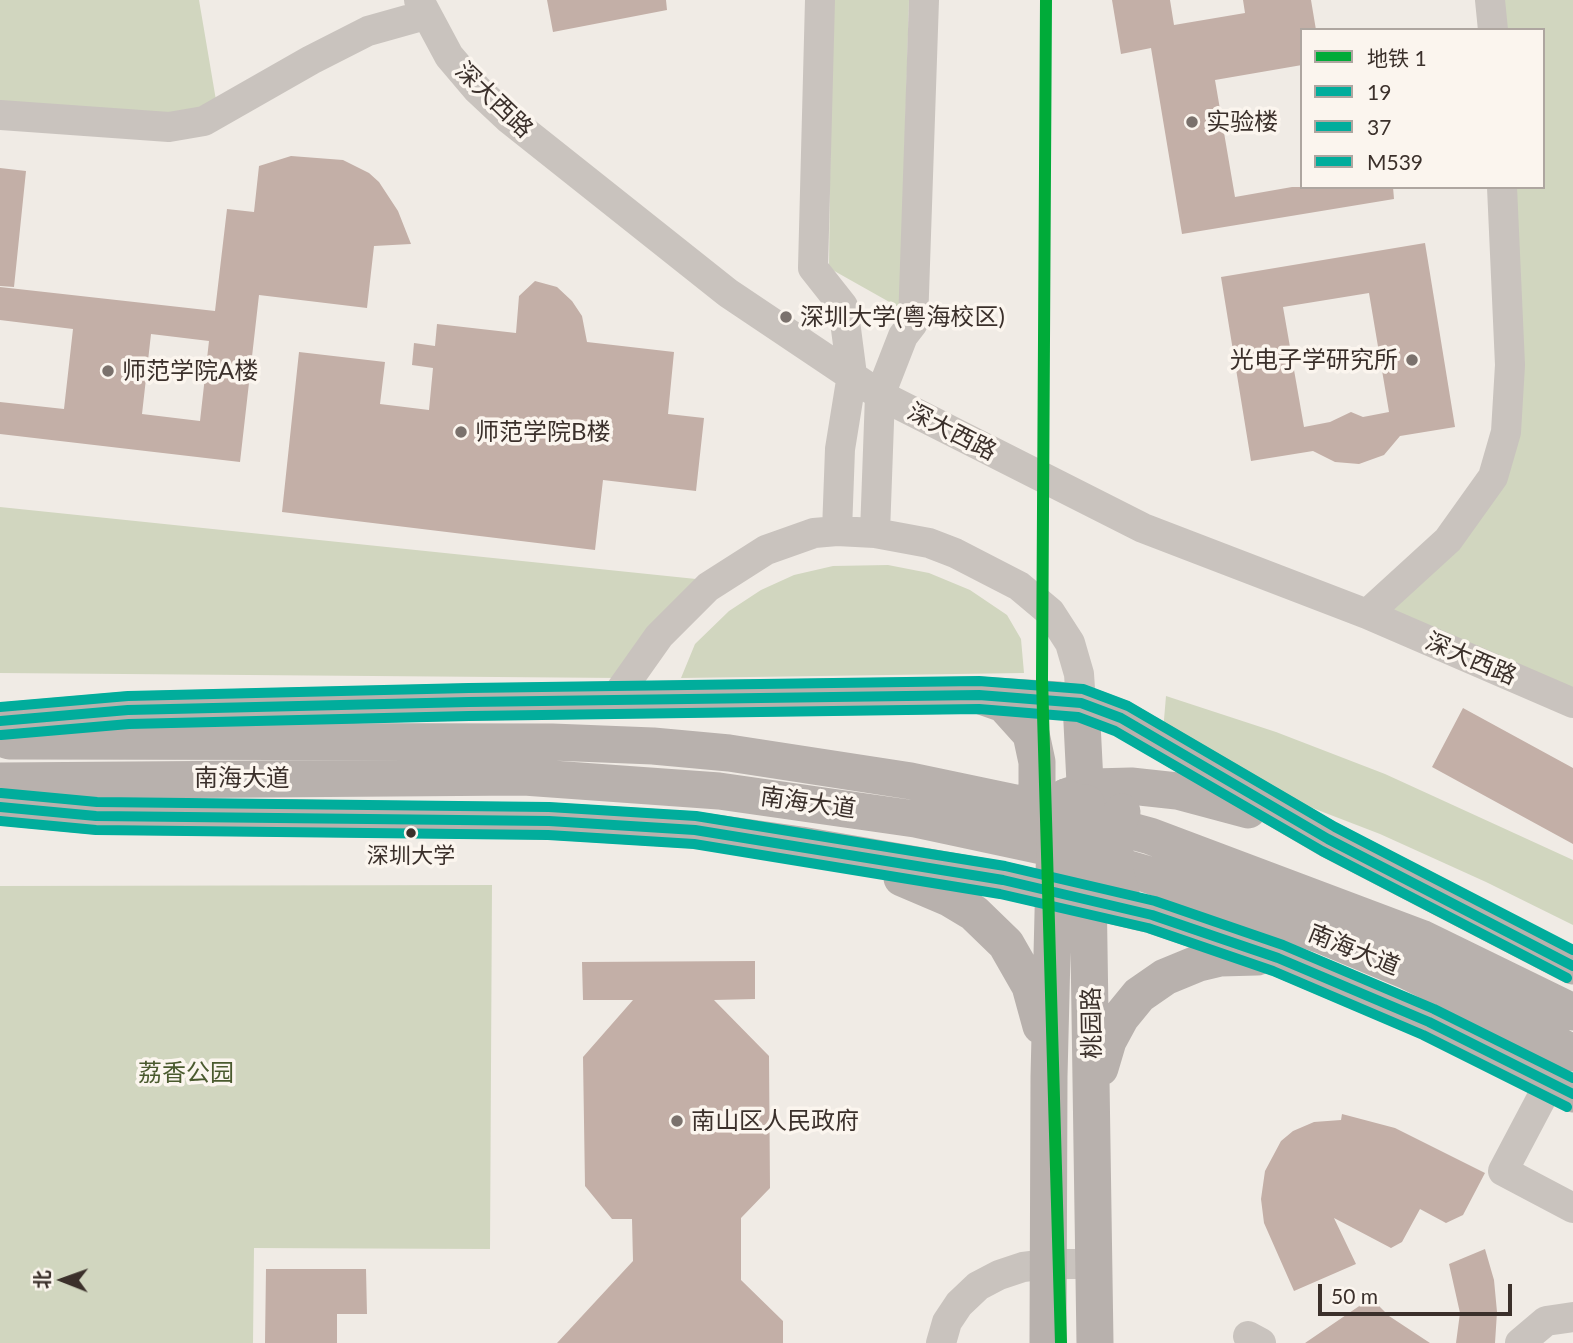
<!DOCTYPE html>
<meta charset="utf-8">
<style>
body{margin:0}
#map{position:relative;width:1573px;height:1343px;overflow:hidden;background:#f0ebe5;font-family:Lato,"Noto Sans SC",sans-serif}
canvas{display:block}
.legend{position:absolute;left:1300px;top:28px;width:245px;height:161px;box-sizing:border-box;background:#fbf5ee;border:2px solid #aea6a0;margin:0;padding:9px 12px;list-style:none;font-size:21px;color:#3b302b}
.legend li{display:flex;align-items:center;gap:14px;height:35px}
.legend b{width:35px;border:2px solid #aea6a0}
.north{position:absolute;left:28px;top:1245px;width:70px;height:70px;-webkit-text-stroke:5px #fbf5ee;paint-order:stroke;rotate:271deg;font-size:19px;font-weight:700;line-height:28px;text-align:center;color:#3b302b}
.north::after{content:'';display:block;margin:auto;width:24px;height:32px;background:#3b302b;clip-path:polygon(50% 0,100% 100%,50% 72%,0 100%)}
.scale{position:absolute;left:1318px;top:1284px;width:194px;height:32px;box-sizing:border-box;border:4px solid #3b302b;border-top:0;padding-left:9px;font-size:21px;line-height:24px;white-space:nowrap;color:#3b302b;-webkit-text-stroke:5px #fbf5ee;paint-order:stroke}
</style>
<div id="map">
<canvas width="1573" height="1343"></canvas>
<ul class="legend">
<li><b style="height:9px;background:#00ab39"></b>地铁 1</li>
<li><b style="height:9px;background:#01ad9c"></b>19</li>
<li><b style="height:9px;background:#01ad9c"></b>37</li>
<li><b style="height:9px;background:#01ad9c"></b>M539</li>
</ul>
<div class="north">北</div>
<div class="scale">50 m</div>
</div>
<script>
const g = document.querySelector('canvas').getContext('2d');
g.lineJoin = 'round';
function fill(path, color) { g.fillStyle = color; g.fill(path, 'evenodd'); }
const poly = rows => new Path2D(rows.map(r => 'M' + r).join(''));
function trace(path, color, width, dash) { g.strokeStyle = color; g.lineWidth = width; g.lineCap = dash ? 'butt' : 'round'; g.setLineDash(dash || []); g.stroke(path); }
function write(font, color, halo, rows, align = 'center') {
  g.font = font + ' Lato,"Noto Sans SC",sans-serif'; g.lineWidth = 7; g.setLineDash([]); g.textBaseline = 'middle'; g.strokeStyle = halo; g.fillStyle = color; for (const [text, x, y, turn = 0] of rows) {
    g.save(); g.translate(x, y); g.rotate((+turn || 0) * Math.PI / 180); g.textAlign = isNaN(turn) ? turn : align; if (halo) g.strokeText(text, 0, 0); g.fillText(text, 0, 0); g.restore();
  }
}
fill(poly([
 [0,0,199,0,218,112,0,115],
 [832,0,909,0,900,308,829,268],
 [1490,0,1573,0,1573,703,1367,614,1493,478,1502,187,1543,187,1543,30,1493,30],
 [0,507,696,579,621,678,0,673],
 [888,565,929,573,970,590,1007,615,1021,639,1024,673,681,678,695,644,729,611,761,590,794,575,833,566],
 [1166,696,1276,732,1385,774,1573,860,1573,925,1486,882,1380,834,1271,792,1161,755],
 [492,885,490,1249,254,1248,253,1343,0,1343,0,886]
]), '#d1d6bf');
fill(poly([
 [547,0,666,0,667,10,553,32],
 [1112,0,1170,0,1174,25,1245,13,1243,0,1311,0,1316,30,1302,30,1302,65,1215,80,1235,197,1292,187,1393,187,1394,199,1182,234,1151,48,1121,54],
 [291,156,343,160,369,173,379,182,398,211,411,244,374,246,367,308,259,295,240,462,0,434,0,402,64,409,73,329,0,320,0,287,215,311,227,209,254,212,259,166],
 [151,334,209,341,200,421,142,414],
 [0,168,26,171,14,287,0,286],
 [1425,243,1455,427,1400,436,1384,455,1359,464,1335,462,1313,451,1251,461,1221,277],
 [1369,293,1389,412,1363,417,1351,412,1330,422,1304,427,1283,307],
 [535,281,557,287,572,301,582,316,587,342,674,352,668,414,704,418,696,491,603,480,595,550,282,512,299,352,385,362,380,404,429,410,433,368,412,365,414,343,435,346,437,324,516,333,519,296],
 [1463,708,1573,768,1573,844,1432,767],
 [755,961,755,999,714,1000,769,1056,770,1188,741,1218,741,1280,783,1321,783,1343,557,1343,633,1261,632,1219,612,1219,585,1186,583,1057,633,1000,583,1000,582,962],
 [1342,1114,1395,1128,1485,1173,1463,1215,1446,1223,1420,1209,1402,1242,1391,1248,1334,1218,1356,1264,1294,1291,1264,1223,1261,1199,1265,1171,1281,1141,1293,1131,1314,1122,1341,1120],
 [1485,1249,1494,1280,1497,1312,1495,1343,1456,1343,1460,1313,1449,1264],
 [266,1269,366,1269,367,1314,337,1314,337,1343,265,1343],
 [1371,1298,1389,1316,1430,1343,1305,1343]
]), '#c3afa7');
trace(poly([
 [419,0,449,56,477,89,509,119,728,293,880,395,1143,528,1367,614,1573,703],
 [820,0,813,268,843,306,852,375,840,449,837,531],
 [1490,0,1493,30],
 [0,115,169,127,204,121,311,60,368,31,425,15],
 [875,533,880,395,903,336,913,323,924,0],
 [1367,614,1448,540,1493,477,1506,432,1510,365,1502,187],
 [613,701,659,636,708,587,766,550,814,533,837,531,875,533,929,543,955,553,1019,586,1050,612,1070,643,1079,674,1081,703],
 [1550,1082,1503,1171,1573,1208],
 [1248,1336,1261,1343],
 [941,1343,947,1322,959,1304,978,1286,999,1275,1023,1267,1047,1264,1094,1264],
 [1520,1343,1546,1321,1573,1317]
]), '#c9c3be', 30);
trace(poly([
 [981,696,1004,704,1031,734,1037,762,1037,790],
 [1081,703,1086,803],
 [0,721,128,710,469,702,979,695,1059,700,1081,703,1121,718,1328,839,1573,966],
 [9,741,552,742,653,746,729,753,911,781,1073,815,1150,836,1421,938,1573,1012],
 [0,781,524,777,719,791,915,819,1074,853,1146,874,1321,935,1407,971,1573,1053],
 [1066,797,1094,787,1131,786,1177,791,1248,810],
 [0,807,96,816,549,821,695,830,801,845,1003,880,1152,915,1278,958,1429,1022,1573,1094],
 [902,878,949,898,974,913,1006,944,1030,986,1041,1026],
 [1088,882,1095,1343],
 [1100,1068,1108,1041,1121,1017,1139,995,1165,977,1199,963,1220,958,1257,957],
 [1048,1343,1049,1077,1054,873]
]), '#b8b1ad', 37);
trace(poly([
 [1086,803,1088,882],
 [1054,873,1056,816,1066,797],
 [1121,892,1115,871,1115,832,1122,812]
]), '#b8b1ad', 37);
trace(poly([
 [0,721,128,710,469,702,979,695,1081,703,1121,718,1328,839,1573,966],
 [0,807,96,816,549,821,695,830,1003,880,1152,915,1278,958,1429,1022,1573,1094]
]), '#01ad9c', 10);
trace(poly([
 [1,735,129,724,469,716,979,709,1078,717,1115,731,1322,851,1567,978],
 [0,821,96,830,548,835,694,844,1000,894,1148,928,1273,971,1423,1035,1567,1107]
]), '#01ad9c', 10);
trace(poly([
 [0,707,128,696,469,688,979,681,1083,689,1128,706,1335,827,1573,950],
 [1,793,97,802,549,807,696,816,1005,866,1155,901,1283,945,1434,1009,1573,1078]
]), '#01ad9c', 10);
trace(poly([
 [1046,0,1042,679,1061,1343]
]), '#00ab39', 12);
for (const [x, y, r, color] of [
 [1192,122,7,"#7a716c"],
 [786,317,7,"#7a716c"],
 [1412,360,7,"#7a716c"],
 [108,371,7,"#7a716c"],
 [461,432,7,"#7a716c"],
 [411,833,6,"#3b302b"],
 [677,1121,7,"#7a716c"]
]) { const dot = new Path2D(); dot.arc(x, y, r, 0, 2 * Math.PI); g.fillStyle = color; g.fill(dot); trace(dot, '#fbf5ee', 2.5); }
write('22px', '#3b302b', '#fbf5ee', [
 ["深圳大学",411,856]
]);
write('24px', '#3b302b', '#fbf5ee', [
 ["深大西路",494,100,44],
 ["深大西路",952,432,27],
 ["深大西路",1471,659,23],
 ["南海大道",242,778],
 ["南海大道",808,803,8],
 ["南海大道",1354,950,22],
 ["桃园路",1092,1023,-91]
]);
write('24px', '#3b302b', '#fbf5ee', [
 ["实验楼",1206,122],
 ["深圳大学(粤海校区)",800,317],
 ["光电子学研究所",1398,360,"right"],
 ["师范学院A楼",122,371],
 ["师范学院B楼",475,432],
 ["南山区人民政府",691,1121]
], 'left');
write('24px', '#4a5a2e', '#fbf5ee', [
 ["荔香公园",186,1073]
]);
</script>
